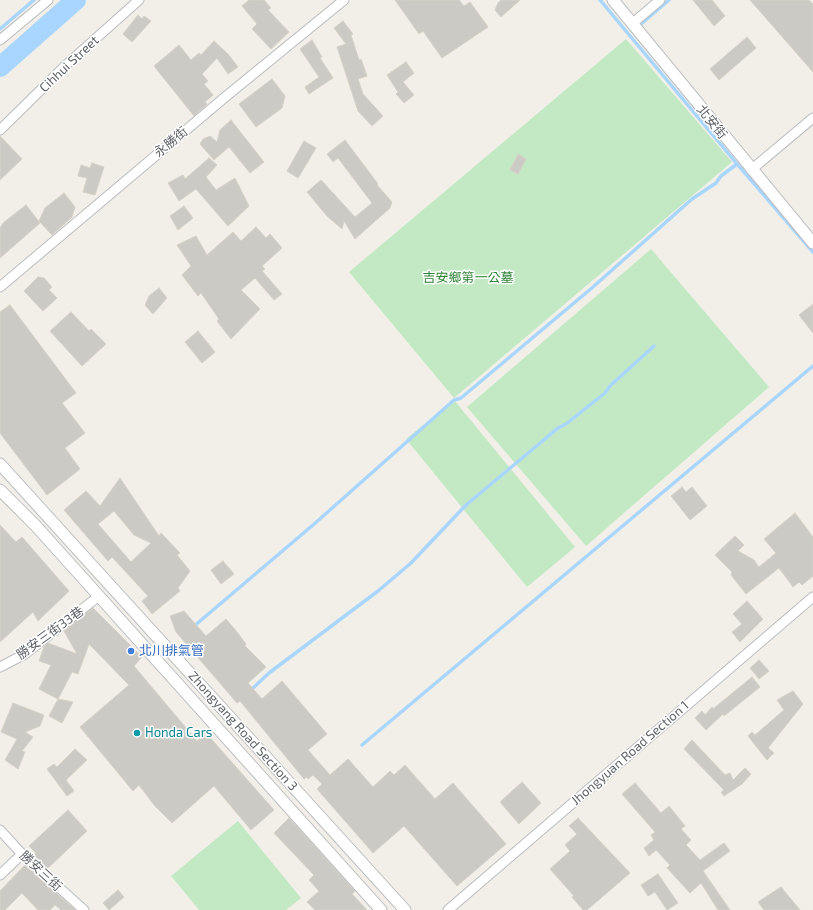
<!DOCTYPE html>
<meta charset="utf-8">
<style>
body{margin:0}
canvas{display:block;background:#f1efe7}
</style>
<canvas width="813" height="910"></canvas>
<script>
const g = document.querySelector('canvas').getContext('2d');
g.lineJoin = 'round';
function fill(path, color) { g.fillStyle = color; g.fill(path, 'evenodd'); }
const poly = rows => new Path2D(rows.map(r => 'M' + r).join(''));
function trace(path, color, width, dash) { g.strokeStyle = color; g.lineWidth = width; g.lineCap = dash ? 'butt' : 'round'; g.setLineDash(dash || []); g.stroke(path); }
function write(font, color, halo, rows, align = 'center') {
  g.font = font + ' "Exo 2","Noto Sans TC",sans-serif'; g.lineWidth = 3; g.setLineDash([]); g.textBaseline = 'middle'; g.strokeStyle = halo; g.fillStyle = color; for (const [text, x, y, turn = 0] of rows) {
    g.save(); g.translate(x, y); g.rotate((+turn || 0) * Math.PI / 180); g.textAlign = isNaN(turn) ? turn : align; if (halo) g.strokeText(text, 0, 0); g.fillText(text, 0, 0); g.restore();
  }
}
fill(poly([
 [626,39,732,162,454,398,349,272],
 [651,249,769,387,586,546,467,407],
 [454,400,575,547,527,587,406,439],
 [238,821,301,898,286,910,199,910,171,876]
]), '#c3e9c4');
trace(poly([
 [600,0,737,164,813,252],
 [641,24,669,0],
 [0,29,34,0],
 [193,627,313,525,454,400,461,398,593,287,692,199,716,183,721,176,737,164],
 [253,688,269,673,378,591,411,563,466,505,558,428,566,424,605,393,610,386,654,346],
 [362,745,813,366]
]), '#a9d6ff', 3.5);
trace(poly([
 [0,67,76,0]
]), '#a9d6ff', 20);
const building = poly([
 [249,0,264,0,271,8,268,10,289,32,271,49,252,29,257,24,242,6,249,0],
 [395,0,459,0,464,6,470,2,488,27,442,58,423,31,419,34,395,0],
 [501,0,520,0,501,17,495,10,498,3,501,0],
 [693,0,712,0,725,16,714,26,693,0],
 [750,0,809,0,813,4,813,72,750,0],
 [138,15,142,19,144,16,151,21,132,42,123,34,138,15],
 [343,21,353,34,351,35,359,60,361,59,367,76,358,79,363,94,383,116,372,126,358,111,337,47,346,44,334,28,343,21],
 [747,37,756,48,719,80,710,69,747,37],
 [312,40,322,57,320,58,333,78,309,94,305,87,319,77,300,49,312,40],
 [214,41,228,54,238,67,228,74,217,58,202,74,208,81,204,84,213,95,205,102,207,104,194,116,154,66,179,45,191,60,199,53,201,55,214,41],
 [406,62,414,73,403,82,414,95,404,103,396,94,398,92,387,75,406,62],
 [272,79,285,96,282,108,256,127,239,104,272,79],
 [231,120,264,162,250,173,229,147,214,160,200,144,203,139,210,136,217,142,220,130,231,120],
 [0,136,22,159,0,180,0,136],
 [345,140,378,184,377,185,392,202,390,208,355,239,344,221,342,229,327,216,307,192,321,180,355,217,372,203,338,158,333,162,327,154,345,140],
 [304,141,316,148,298,178,287,171,304,141],
 [518,154,526,159,518,174,510,170,518,154],
 [209,158,217,165,206,177,216,190,235,178,249,206,228,226,196,189,179,201,168,183,183,175,185,179,209,158],
 [92,163,104,167,95,195,83,192,87,178,78,176,81,165,90,168,92,163],
 [64,193,75,207,72,217,52,235,39,221,45,208,64,193],
 [26,205,40,223,0,258,0,228,3,223,26,205],
 [184,206,193,218,178,230,170,216,184,206],
 [256,227,266,238,270,234,282,248,262,266,265,269,262,271,282,294,274,300,255,278,241,290,260,309,231,339,217,321,219,319,201,293,198,296,182,275,191,266,177,245,196,236,207,255,233,232,241,241,256,227],
 [38,277,44,278,52,287,49,290,57,298,43,311,24,291,38,277],
 [159,288,167,298,153,314,145,305,149,296,159,288],
 [813,304,813,333,799,315,813,304],
 [10,305,76,393,62,403,85,433,65,448,80,469,47,495,0,433,0,312,10,305],
 [71,312,89,331,91,329,106,344,82,366,50,331,71,312],
 [198,331,215,352,202,363,185,342,198,331],
 [120,478,159,536,161,533,180,553,177,555,190,571,178,588,180,591,152,614,142,601,148,596,112,557,108,561,64,510,86,491,100,506,120,478],
 [114,511,134,535,151,543,131,562,98,524,114,511],
 [682,487,686,492,692,487,707,506,690,520,671,496,682,487],
 [795,513,813,537,813,576,802,585,799,582,793,587,779,568,746,594,731,575,732,572,715,555,735,536,744,545,738,551,754,560,759,567,776,553,764,539,795,513],
 [0,525,16,542,22,537,69,591,38,621,33,612,0,642,0,525],
 [223,561,234,574,221,584,211,570,223,561],
 [747,601,763,619,740,642,732,632,742,624,733,614,747,601],
 [93,608,142,657,134,666,197,741,206,733,274,810,251,830,214,786,172,823,154,805,139,785,133,791,80,727,129,685,89,644,78,674,72,672,58,699,73,702,62,723,49,716,58,699,39,689,51,665,39,661,44,647,48,643,77,654,64,631,93,608],
 [184,611,206,636,226,619,237,632,246,644,245,646,266,667,248,683,262,699,282,681,327,734,308,750,330,775,348,759,373,787,390,771,394,775,405,765,435,799,453,783,506,844,457,886,404,826,373,853,317,789,322,784,313,775,308,779,307,777,304,779,240,701,237,703,176,632,170,616,184,611],
 [759,660,769,671,759,679,750,668,759,660],
 [752,677,760,687,724,716,723,714,706,730,695,718,702,711,705,715,712,707,713,709,752,677],
 [793,691,803,704,768,748,774,753,767,760,748,736,752,732,755,735,784,710,777,700,793,691],
 [13,703,44,715,40,726,25,732,33,737,22,751,25,752,18,769,5,760,17,739,1,732,13,703],
 [692,740,725,775,730,773,733,780,745,768,751,774,742,784,724,796,721,792,724,790,684,749,692,740],
 [75,749,87,760,66,780,74,791,67,796,47,769,54,764,57,767,75,749],
 [522,782,541,803,519,824,500,802,522,782],
 [635,783,661,813,669,806,685,826,681,829,691,840,686,845,700,860,724,843,730,851,703,871,730,910,718,910,701,883,690,893,667,868,670,865,656,850,649,856,644,848,654,840,651,835,655,832,622,794,635,783],
 [68,810,87,831,47,869,33,856,36,853,29,846,68,810],
 [289,818,355,891,352,894,367,910,315,910,307,902,319,891,309,880,314,875,274,833,289,818],
 [578,818,630,873,587,910,583,910,572,897,574,896,550,869,570,851,565,845,577,834,569,826,578,818],
 [25,865,56,893,75,910,61,910,55,905,50,910,38,910,22,893,5,910,0,910,0,891,25,865],
 [658,874,678,903,667,910,655,892,648,896,641,885,658,874],
 [781,887,800,910,764,910,758,902,781,887],
 [118,890,124,897,109,910,103,903,118,890]
]);
fill(building, '#cccac4');
trace(building, '#d6d1c5', 1);
const minor = poly([
 [633,23,660,0],
 [0,40,48,0],
 [0,130,65,66,139,0],
 [751,170,813,118],
 [0,287,224,98,344,0],
 [0,667,25,654,99,596],
 [0,830,22,854,84,910],
 [0,875,22,854],
 [448,910,813,597]
]);
const tertiary = poly([
 [613,0,813,243],
 [0,464,405,910],
 [0,490,36,526,381,910]
]);
trace(minor, '#b9bcc1', 11);
trace(tertiary, '#b9bcc1', 13);
trace(minor, '#fff', 9);
trace(tertiary, '#fff', 11);
for (const [x, y, r, color] of [
 [131,651,4,"#3f7fe0"],
 [137,733,4,"#0f9aa8"]
]) { const dot = new Path2D(); dot.arc(x, y, r, 0, 2 * Math.PI); g.fillStyle = color; g.fill(dot); trace(dot, '#fff', 1.5); }
write('13px', '#5e6268', '#fff', [
 ["Cihhui Street",69,64,-43],
 ["北安街",712,122,51],
 ["永勝街",171,142,-40],
 ["勝安三街33巷",50,633,-36],
 ["Zhongyang Road Section 3",243,731,48],
 ["Jhongyuan Road Section 1",630,753,-41],
 ["勝安三街",41,871,43]
]);
write('13px', '#308438', '#fff', [
 ["吉安鄉第一公墓",468,278]
]);
write('13px', '#366cbe', '#fff', [
 ["北川排氣管",139,651]
], 'left');
write('13px', '#0d838f', '#fff', [
 ["Honda Cars",145,733]
], 'left');
</script>
